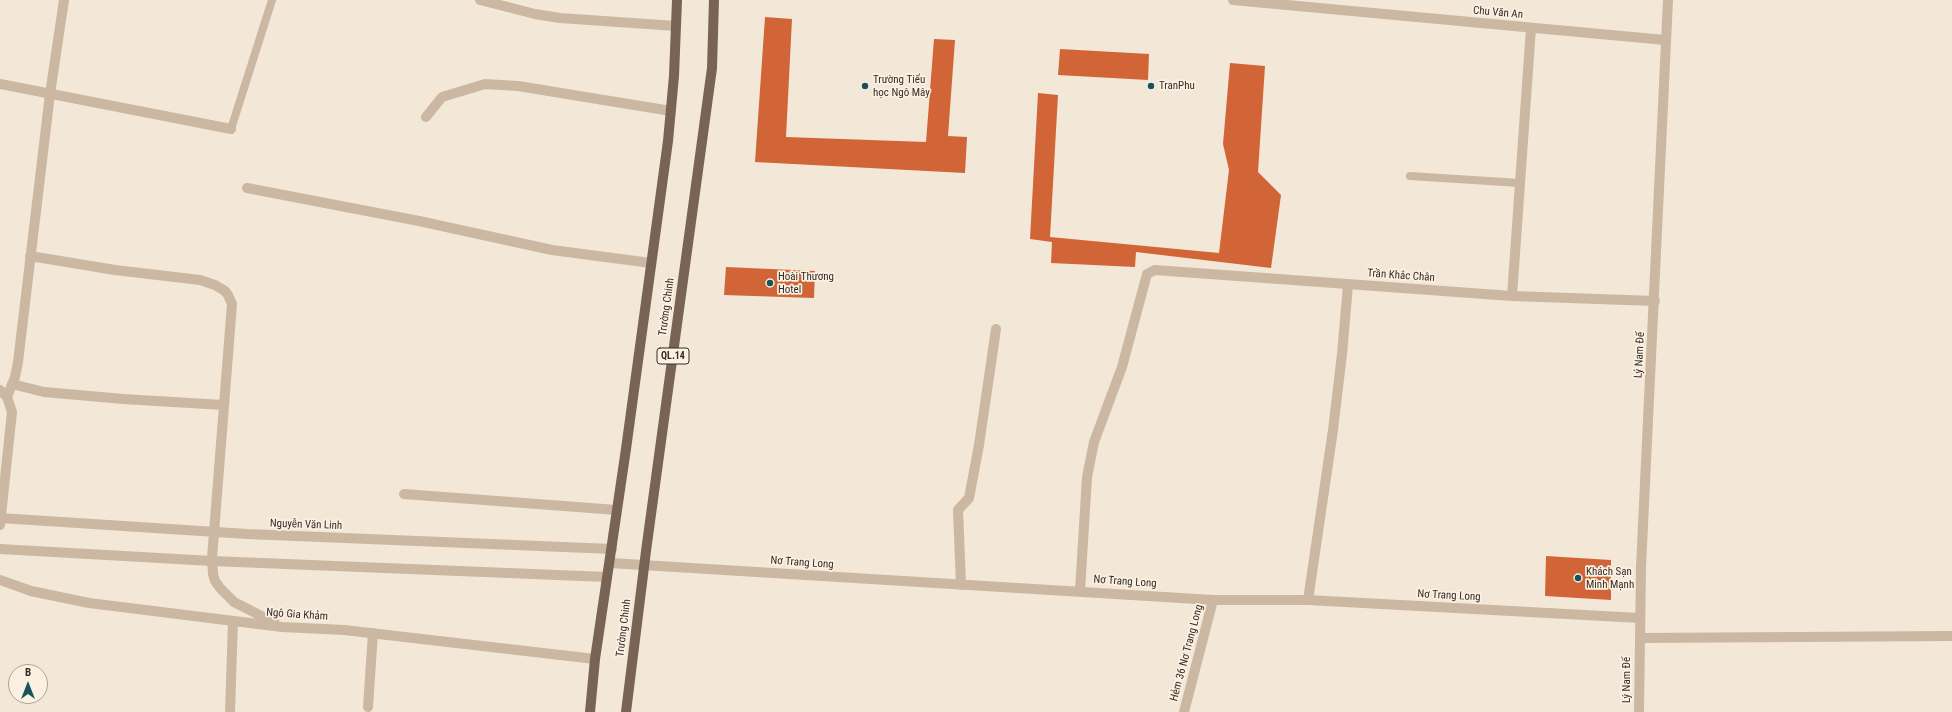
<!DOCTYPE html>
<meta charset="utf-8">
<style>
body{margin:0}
#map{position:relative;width:1952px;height:712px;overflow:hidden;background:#f3e7d7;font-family:"Roboto Condensed",sans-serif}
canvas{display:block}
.north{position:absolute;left:8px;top:664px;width:40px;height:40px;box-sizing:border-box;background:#fbf1e3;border:1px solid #aca297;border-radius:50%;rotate:0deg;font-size:11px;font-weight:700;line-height:16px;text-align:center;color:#362b25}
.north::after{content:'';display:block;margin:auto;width:14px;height:18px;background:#17535b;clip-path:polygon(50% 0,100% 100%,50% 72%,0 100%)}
</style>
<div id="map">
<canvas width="1952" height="712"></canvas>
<div class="north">B</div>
</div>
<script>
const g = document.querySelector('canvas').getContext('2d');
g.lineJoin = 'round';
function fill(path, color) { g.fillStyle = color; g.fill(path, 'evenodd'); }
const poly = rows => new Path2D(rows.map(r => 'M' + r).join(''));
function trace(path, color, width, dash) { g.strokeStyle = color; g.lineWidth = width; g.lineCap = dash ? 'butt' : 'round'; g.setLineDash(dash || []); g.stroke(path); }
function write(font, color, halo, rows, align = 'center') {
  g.font = font + ' "Roboto Condensed",sans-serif'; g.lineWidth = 3.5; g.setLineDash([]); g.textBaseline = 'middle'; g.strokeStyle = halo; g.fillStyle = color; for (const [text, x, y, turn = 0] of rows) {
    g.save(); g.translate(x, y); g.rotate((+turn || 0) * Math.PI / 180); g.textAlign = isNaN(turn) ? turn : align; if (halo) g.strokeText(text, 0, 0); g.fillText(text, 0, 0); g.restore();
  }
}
fill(poly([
 [765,17,792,19,786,137,926,142,934,39,955,40,948,136,967,137,965,173,755,162],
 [1060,49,1149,54,1148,80,1058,75],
 [1230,63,1265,66,1258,172,1281,195,1271,268,1136,252,1135,267,1051,263,1052,242,1030,239,1038,93,1058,95,1050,237,1219,253,1229,170,1223,144],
 [726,267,815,271,814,298,724,295],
 [1546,556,1611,560,1611,600,1545,596]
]), '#d16537');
trace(poly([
 [231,129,272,0],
 [1410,176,1520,183]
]), '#ccb7a2', 8);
trace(poly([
 [480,0,535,14,560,18,676,26],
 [1233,0,1665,40],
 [0,84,231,129],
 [426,117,442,97,485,84,518,86,671,111],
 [247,188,419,221,552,250,651,263],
 [30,256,115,270,200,280,215,285,225,291,228,295,232,304,212,558,213,574,215,581,221,589,234,602,275,623],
 [1512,296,1531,28],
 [12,384,44,392,123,399,223,405],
 [0,390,7,397,12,412,0,525],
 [7,397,15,377,18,362,50,94,64,0],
 [404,494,617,510],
 [610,563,1213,600,1308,600,1640,618],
 [0,580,31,591,89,603,282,627,344,630,595,659],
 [961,585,958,510,969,498,979,445,996,329],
 [1080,591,1087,477,1094,442,1122,367,1147,274,1155,270,1512,296,1655,301],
 [1308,600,1333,430,1342,354,1348,285],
 [1640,638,1952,636],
 [368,707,373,633],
 [230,712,233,621],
 [1184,712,1213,600]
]), '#ccb7a2', 10);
trace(poly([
 [0,518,247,534,612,549],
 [0,549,212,561,607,577],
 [1639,712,1641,567,1668,0]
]), '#ccb7a2', 10);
trace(poly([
 [590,712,595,659,626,449,668,141,674,76,677,0],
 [626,712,646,551,712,68,714,0]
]), '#796354', 10);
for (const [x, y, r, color] of [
 [865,86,4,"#17535b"],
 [1151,86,4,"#17535b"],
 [770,283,4,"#17535b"],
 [1578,578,4,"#17535b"]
]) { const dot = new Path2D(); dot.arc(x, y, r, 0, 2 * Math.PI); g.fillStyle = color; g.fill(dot); trace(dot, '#fbf1e3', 1.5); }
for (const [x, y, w] of [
 [673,356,32]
]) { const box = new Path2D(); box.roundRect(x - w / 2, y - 8, w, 16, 3); g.fillStyle = '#fbf1e3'; g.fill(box); trace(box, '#362b25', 1); }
write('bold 10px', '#362b25', null, [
 ["QL.14",673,356]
]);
write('11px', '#362b25', '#fbf1e3', [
 ["Chu Văn An",1498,13,5],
 ["Trần Khắc Chân",1401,276,4],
 ["Trường Chinh",667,307,-82],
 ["Lý Nam Đế",1640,355,-87],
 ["Nguyễn Văn Linh",306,525,2],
 ["Nơ Trang Long",802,563,4],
 ["Nơ Trang Long",1125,582,4],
 ["Nơ Trang Long",1449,596,3],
 ["Ngô Gia Khảm",297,615,4],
 ["Trường Chinh",624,628,-83],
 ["Hẻm 36 Nơ Trang Long",1187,653,-75],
 ["Lý Nam Đế",1627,680,-90]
]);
write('11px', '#362b25', '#fbf1e3', [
 ["Trường Tiểu",873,80],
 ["học Ngô Mây",873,93],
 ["TranPhu",1159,86],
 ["Hoài Thương",778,277],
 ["Hotel",778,290],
 ["Khách Sạn",1586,572],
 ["Minh Mạnh",1586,585]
], 'left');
</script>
